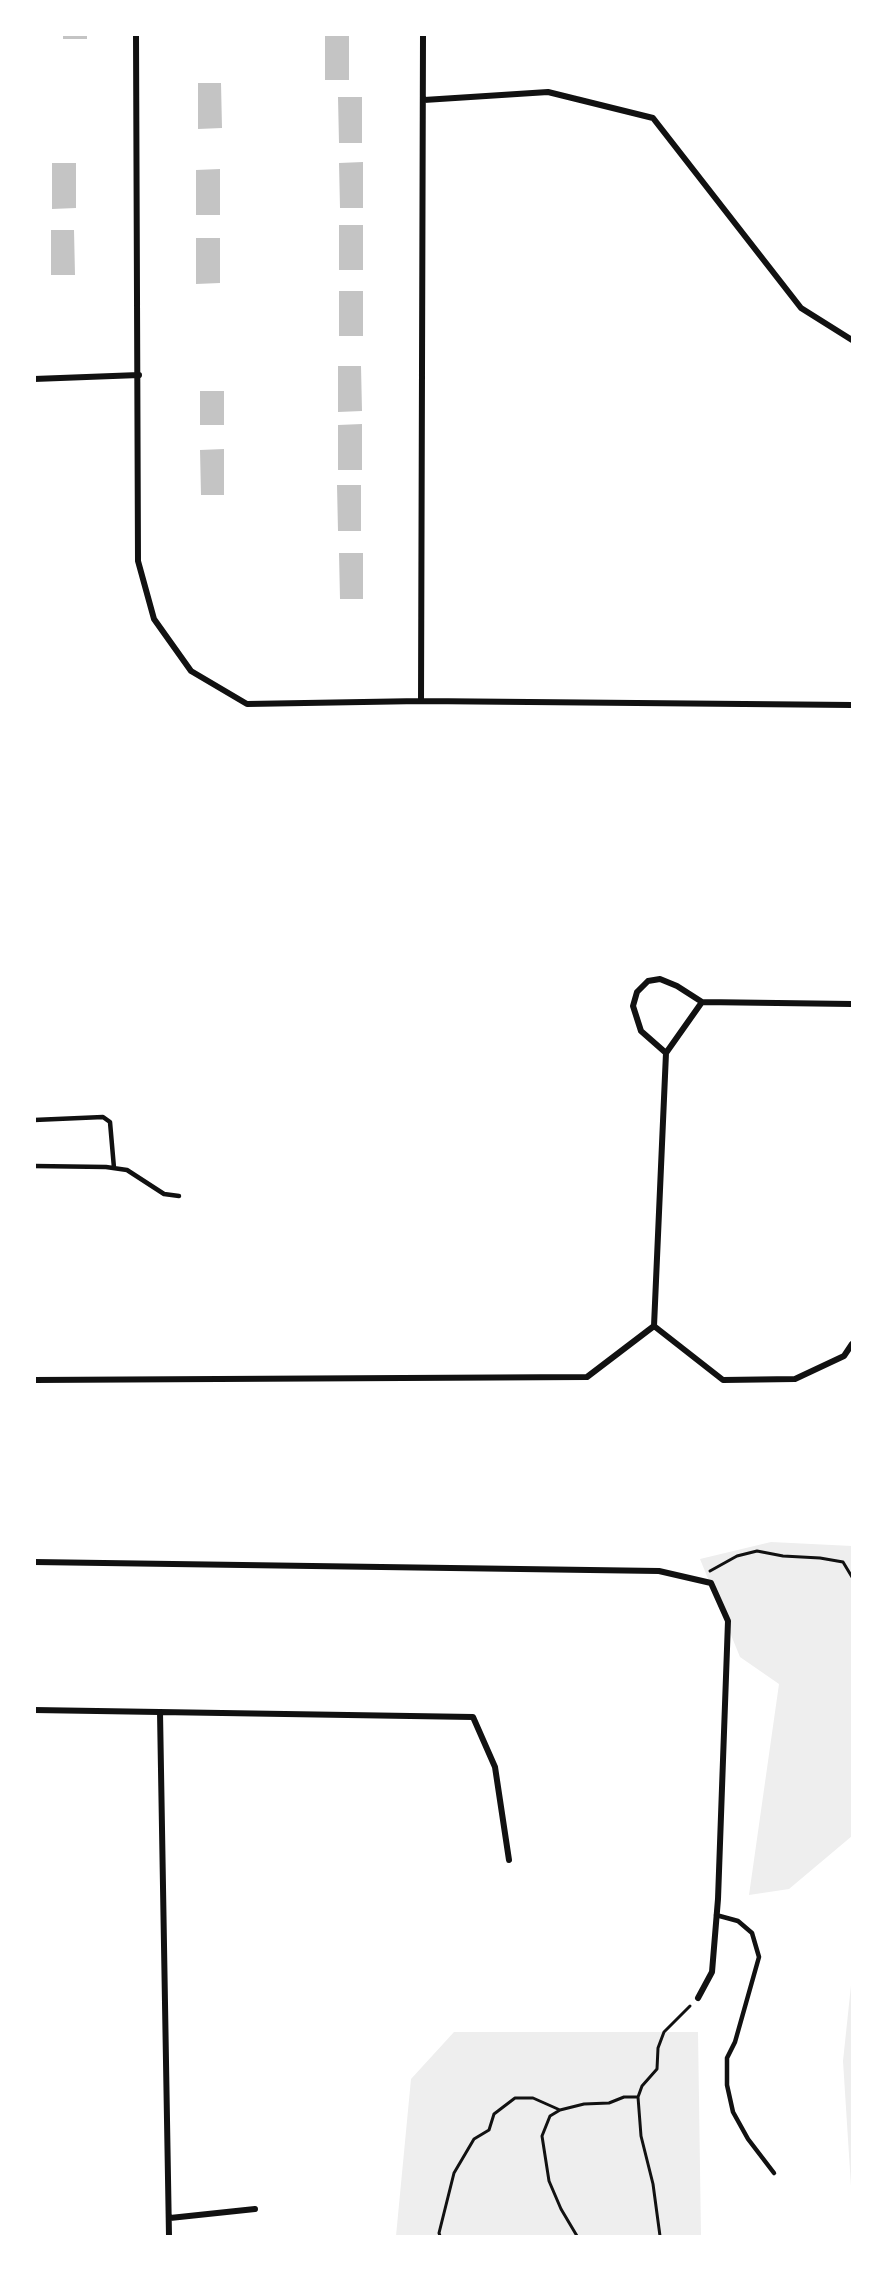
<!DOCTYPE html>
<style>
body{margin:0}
#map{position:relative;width:887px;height:2271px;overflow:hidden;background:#fff;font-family:"Titillium Web",sans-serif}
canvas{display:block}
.frame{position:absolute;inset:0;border:36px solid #fff;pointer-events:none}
</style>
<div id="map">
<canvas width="887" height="2271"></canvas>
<div class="frame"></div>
</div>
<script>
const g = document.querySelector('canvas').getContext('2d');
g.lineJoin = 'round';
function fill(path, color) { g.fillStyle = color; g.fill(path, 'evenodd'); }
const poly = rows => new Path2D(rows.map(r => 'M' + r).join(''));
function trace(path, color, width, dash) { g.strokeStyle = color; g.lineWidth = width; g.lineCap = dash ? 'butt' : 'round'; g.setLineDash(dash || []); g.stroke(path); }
fill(poly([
 [771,1542,852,1546,852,1836,789,1889,749,1895,779,1684,740,1657,700,1559],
 [852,1976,852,2202,843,2061],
 [454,2032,698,2032,701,2236,396,2236,411,2079]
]), '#eee');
fill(poly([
 [63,34,87,34,87,39,63,39],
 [325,34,349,34,349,80,325,80],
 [198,83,221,83,222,128,198,129],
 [338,97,362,97,362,143,339,143],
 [363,162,363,208,340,208,339,163],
 [52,163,76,163,76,208,52,209],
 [220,169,220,215,196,215,196,170],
 [339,225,363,225,363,270,339,270],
 [51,230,74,230,75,275,51,275],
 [196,238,220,238,220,283,196,284],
 [339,291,363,291,363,336,339,336],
 [338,366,361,366,362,411,338,412],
 [200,391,224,391,224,425,200,425],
 [362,424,362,470,338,470,338,425],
 [224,449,224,495,201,495,200,450],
 [337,485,361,485,361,531,338,531],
 [339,553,363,553,363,599,340,599]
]), '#c4c4c4');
trace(poly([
 [710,1571,737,1556,757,1551,783,1556,820,1558,843,1562,852,1577],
 [638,2097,642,2086,657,2069,658,2048,664,2032,690,2006],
 [440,2236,439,2233,454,2173,474,2139,489,2130,494,2114,515,2098,533,2098,560,2110],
 [577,2236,561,2209,549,2181,542,2136,550,2116,560,2110,584,2104,609,2103,624,2097,638,2097,641,2136,653,2184,660,2236]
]), '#111', 3);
trace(poly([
 [34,1120,103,1117,110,1122,114,1168],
 [34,1166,106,1167,127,1170,164,1194,179,1196],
 [716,1915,738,1921,752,1933,759,1957,735,2042,727,2058,727,2085,733,2112,748,2139,774,2173]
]), '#111', 4.5);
trace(poly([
 [136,34,138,561,154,619,191,671,247,704,421,701,852,705],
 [424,100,548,92,653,118,801,308,852,340],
 [34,379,139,375],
 [421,701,423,34],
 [666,1053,641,1031,633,1006,637,992,648,981,660,979,677,986,702,1002],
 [654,1326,723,1380,795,1379,844,1356,852,1344],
 [34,1380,587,1377,654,1326,666,1053,702,1002,852,1004],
 [34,1562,659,1571,711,1583,728,1621,718,1899,712,1972,698,1998],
 [34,1710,473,1717,495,1767,509,1860],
 [160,1712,169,2236],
 [170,2218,255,2209]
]), '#111', 6);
</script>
